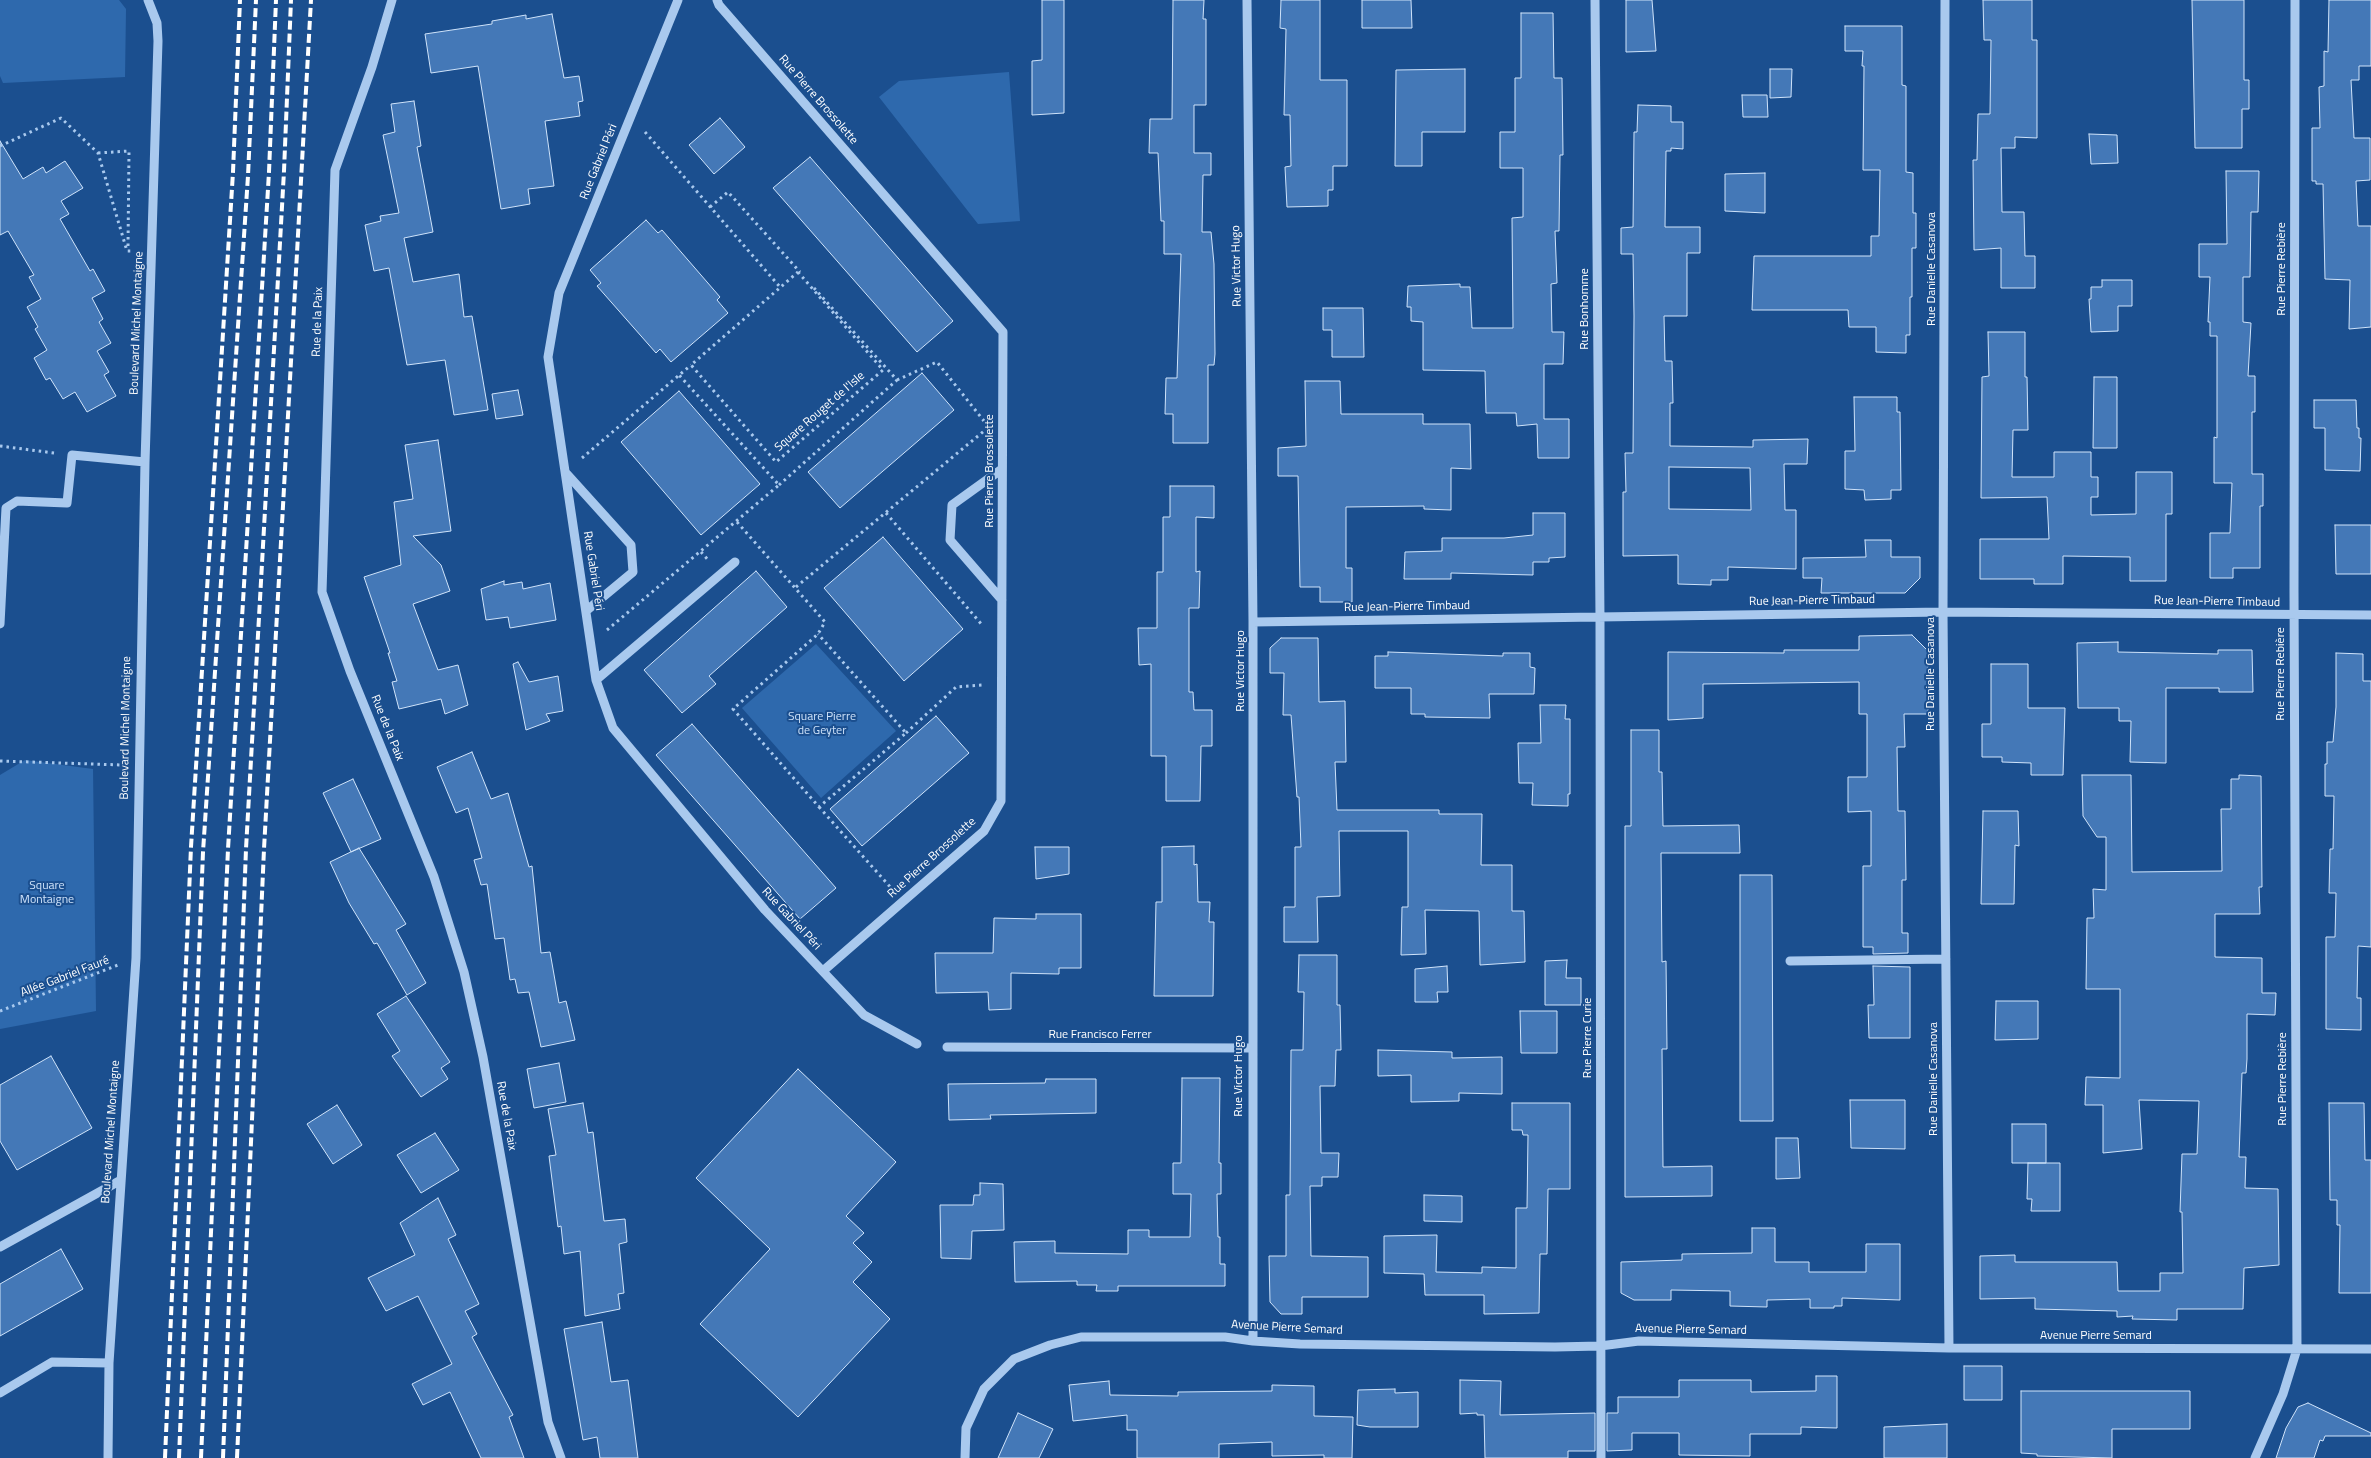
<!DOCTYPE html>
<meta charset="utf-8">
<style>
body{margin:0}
canvas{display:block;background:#1b4f8f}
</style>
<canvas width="2371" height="1458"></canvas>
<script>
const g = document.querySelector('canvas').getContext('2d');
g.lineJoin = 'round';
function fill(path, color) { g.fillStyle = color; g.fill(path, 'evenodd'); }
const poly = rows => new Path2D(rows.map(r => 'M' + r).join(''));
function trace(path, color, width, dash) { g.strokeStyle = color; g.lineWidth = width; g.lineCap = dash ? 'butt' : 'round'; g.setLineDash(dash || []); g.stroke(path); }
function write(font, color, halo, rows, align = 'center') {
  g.font = font + ' "Titillium Web",sans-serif'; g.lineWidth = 4; g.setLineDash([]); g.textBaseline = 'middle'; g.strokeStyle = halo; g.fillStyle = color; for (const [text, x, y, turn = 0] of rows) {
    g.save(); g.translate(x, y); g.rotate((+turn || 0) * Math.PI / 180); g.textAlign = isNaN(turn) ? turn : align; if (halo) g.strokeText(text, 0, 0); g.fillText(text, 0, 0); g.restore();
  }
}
fill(poly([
 [0,0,119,0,126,9,125,77,3,83,0,76],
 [1009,72,1020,221,978,224,879,97,899,81],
 [816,644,896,731,821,798,742,708],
 [25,760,93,769,96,1011,0,1029,0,775]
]), '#2e69ad');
const building = poly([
 [1042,0,1064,0,1064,113,1032,115,1032,61,1042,60,1042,0],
 [1173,0,1204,0,1203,19,1206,19,1206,105,1194,105,1194,153,1211,153,1211,175,1203,175,1202,232,1211,232,1214,264,1215,354,1214,365,1208,365,1208,443,1173,443,1173,414,1165,414,1166,378,1177,378,1181,254,1164,254,1164,221,1161,221,1158,153,1149,153,1150,119,1172,119,1173,0],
 [1281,0,1320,0,1320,80,1347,80,1347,166,1333,166,1333,190,1328,190,1328,206,1287,207,1285,167,1291,166,1290,115,1284,115,1286,29,1280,28,1281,0],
 [1362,0,1411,0,1412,28,1362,28,1362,0],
 [1626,0,1652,0,1656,51,1626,52,1626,0],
 [1983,0,2032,0,2032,40,2037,40,2037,138,2015,137,2015,148,2001,148,2002,212,2024,212,2025,256,2035,256,2035,288,2001,288,2001,248,1974,250,1973,160,1977,160,1978,114,1990,114,1991,40,1984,40,1983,0],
 [2192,0,2244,0,2244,80,2249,80,2249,109,2242,109,2242,148,2195,148,2192,0],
 [2329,0,2371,0,2371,66,2359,66,2359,80,2351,80,2354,138,2370,138,2370,180,2356,181,2358,226,2371,226,2371,327,2349,329,2350,280,2325,279,2323,184,2316,184,2316,181,2312,181,2312,128,2320,128,2319,87,2324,86,2324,51,2328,52,2329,0],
 [1521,13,1553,13,1554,78,1562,78,1563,155,1560,155,1559,231,1555,231,1557,283,1551,284,1552,332,1564,332,1563,364,1544,364,1544,419,1569,419,1569,458,1538,458,1537,424,1517,426,1516,413,1486,413,1485,371,1423,370,1423,322,1411,321,1411,307,1407,307,1408,286,1460,284,1460,287,1470,287,1472,328,1513,328,1512,218,1523,217,1523,168,1500,168,1500,132,1515,132,1515,78,1521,78,1521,13],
 [552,14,564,78,579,76,583,101,578,102,580,116,545,121,554,186,528,189,530,204,501,209,478,66,431,73,425,34,492,24,492,21,526,15,526,19,552,14],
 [1845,26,1902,26,1902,85,1906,86,1906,172,1913,173,1913,213,1916,213,1916,248,1912,248,1912,297,1910,297,1910,335,1906,335,1906,353,1876,352,1876,327,1849,327,1848,310,1752,310,1754,256,1871,256,1871,236,1879,236,1880,170,1863,170,1864,66,1862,66,1863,51,1845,51,1845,26],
 [1465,69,1465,132,1422,132,1422,166,1395,166,1396,70,1465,69],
 [1770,69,1792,69,1791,97,1770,98,1770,69],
 [1742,95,1767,95,1768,117,1743,117,1742,95],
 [414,101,421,146,417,147,433,232,404,238,413,282,459,274,464,317,472,316,488,410,454,415,445,360,407,365,389,268,374,271,365,225,381,221,380,216,399,213,383,135,395,132,391,104,414,101],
 [1638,105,1671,106,1671,122,1683,122,1683,149,1671,148,1671,151,1666,151,1665,227,1700,227,1700,253,1687,253,1687,316,1664,316,1665,361,1672,361,1673,403,1670,403,1670,446,1753,447,1753,440,1808,439,1807,464,1784,464,1785,510,1796,510,1796,569,1728,567,1728,580,1711,580,1711,585,1678,584,1678,555,1623,556,1623,492,1626,492,1625,453,1633,453,1634,316,1633,254,1621,254,1621,228,1633,227,1634,132,1637,132,1638,105],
 [1669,467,1750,468,1751,510,1669,509,1669,467],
 [720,118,745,147,714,174,689,145,720,118],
 [2089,134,2117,135,2118,163,2091,164,2089,134],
 [0,141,23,179,43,167,46,173,65,161,83,188,61,201,69,214,60,219,90,271,93,269,105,291,92,298,103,319,99,322,111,343,97,351,109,372,104,375,116,396,87,412,75,392,63,399,50,378,46,380,34,358,47,350,35,329,38,327,27,307,41,299,29,277,34,275,8,231,0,235,0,141],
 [810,157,953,321,917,352,773,188,810,157],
 [2226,171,2259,171,2258,212,2251,212,2250,277,2243,277,2243,322,2251,323,2248,376,2255,376,2255,412,2252,412,2252,474,2263,474,2263,506,2260,506,2260,568,2233,568,2233,578,2210,578,2210,533,2230,533,2232,483,2214,483,2214,437,2217,438,2217,336,2210,336,2210,322,2208,322,2210,277,2199,277,2199,244,2227,244,2226,171],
 [1765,173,1765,213,1725,211,1725,174,1765,173],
 [646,220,658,233,662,230,720,297,717,300,728,313,671,362,660,349,656,353,597,286,601,283,590,270,646,220],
 [2102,280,2132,280,2132,306,2118,306,2118,331,2091,332,2089,299,2091,299,2091,287,2102,287,2102,280],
 [1323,308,1363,308,1364,357,1332,357,1332,330,1323,330,1323,308],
 [1988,332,2025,332,2025,377,2027,377,2028,430,2013,430,2012,477,2054,477,2054,452,2091,452,2091,477,2098,477,2098,497,2091,497,2091,515,2136,514,2136,472,2172,472,2172,514,2166,514,2166,581,2130,581,2130,557,2063,556,2063,584,2034,584,2034,579,1980,579,1980,539,2049,539,2047,497,1981,498,1982,377,1989,376,1988,332],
 [922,373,954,410,840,508,808,472,922,373],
 [2094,377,2117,377,2117,448,2093,448,2094,377],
 [1305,381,1340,381,1341,414,1423,414,1423,424,1470,424,1471,469,1451,468,1451,510,1424,509,1424,506,1346,507,1346,568,1352,568,1352,602,1320,602,1320,587,1300,587,1298,476,1278,476,1278,448,1306,446,1305,381],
 [518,390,523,415,496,419,492,394,518,390],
 [679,391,760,484,701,535,621,442,679,391],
 [1854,397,1897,397,1897,412,1900,412,1901,490,1891,490,1891,499,1865,500,1864,490,1845,489,1845,451,1855,451,1854,397],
 [2314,400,2356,400,2357,428,2359,428,2359,438,2361,438,2360,471,2325,470,2325,428,2314,428,2314,400],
 [438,440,451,531,413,536,441,565,450,591,413,604,438,670,458,665,468,705,445,714,441,699,399,709,392,682,397,681,388,653,390,653,364,577,401,565,394,502,413,499,405,445,438,440],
 [1170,486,1214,486,1214,518,1196,517,1196,572,1200,571,1199,608,1189,608,1189,692,1193,692,1194,710,1212,710,1212,746,1201,746,1200,801,1166,801,1166,756,1151,756,1151,664,1139,665,1138,628,1157,628,1157,572,1163,572,1163,517,1170,517,1170,486],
 [1533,513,1565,513,1565,557,1549,558,1549,562,1533,562,1533,575,1451,573,1451,579,1404,579,1405,552,1442,551,1442,538,1504,538,1533,535,1533,513],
 [2335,525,2371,525,2371,574,2336,574,2335,525],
 [883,537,963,629,904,681,824,588,883,537],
 [1865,540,1891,540,1891,557,1920,557,1920,578,1905,593,1821,593,1822,578,1803,578,1803,558,1866,557,1865,540],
 [756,571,787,607,709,676,716,684,682,713,644,670,756,571],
 [504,581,504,585,522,582,523,589,550,583,556,620,510,628,508,617,486,620,481,589,504,581],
 [1912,635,1928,651,1928,714,1904,714,1905,747,1897,747,1898,811,1905,811,1906,880,1902,880,1902,933,1908,933,1908,953,1873,954,1873,947,1863,947,1863,866,1871,866,1871,811,1848,812,1848,777,1867,777,1867,714,1859,714,1859,682,1703,684,1703,718,1668,720,1668,652,1784,653,1784,650,1859,650,1859,636,1912,635],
 [1281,638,1318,638,1319,702,1345,701,1346,762,1335,762,1337,810,1439,810,1439,814,1482,814,1481,865,1512,865,1512,911,1524,911,1525,962,1480,965,1479,911,1425,910,1426,954,1401,955,1402,907,1408,907,1408,831,1339,831,1340,896,1317,897,1318,942,1284,942,1284,907,1295,907,1295,847,1301,847,1299,797,1297,797,1291,715,1283,715,1284,673,1270,673,1270,648,1281,638],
 [2118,642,2118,652,2218,654,2218,650,2252,650,2253,692,2219,692,2219,688,2166,688,2166,763,2130,762,2131,721,2119,721,2119,708,2078,708,2077,643,2118,642],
 [1388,652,1503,656,1503,653,1530,653,1530,667,1535,668,1534,694,1489,694,1490,718,1425,717,1425,714,1411,714,1411,688,1375,688,1375,656,1388,656,1388,652],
 [2336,653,2363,654,2363,681,2371,681,2371,947,2358,946,2357,998,2361,998,2361,1030,2326,1029,2326,937,2335,937,2336,893,2329,893,2330,849,2333,849,2334,796,2325,796,2325,764,2327,764,2327,742,2333,742,2336,707,2336,653],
 [518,662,529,682,558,676,563,711,546,714,550,721,526,730,513,664,518,662],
 [1991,664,2028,664,2028,708,2065,708,2063,775,2031,775,2031,763,2002,762,2002,757,1982,757,1982,724,1991,724,1991,664],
 [1540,705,1566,705,1565,719,1570,719,1570,794,1568,794,1568,806,1532,805,1533,783,1519,783,1518,743,1541,743,1540,705],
 [936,716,969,753,862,846,830,809,936,716],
 [692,724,836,888,800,919,656,755,692,724],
 [1631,730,1659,730,1659,772,1662,772,1663,826,1739,825,1740,853,1661,853,1662,962,1666,961,1667,1049,1662,1049,1663,1167,1712,1166,1712,1196,1625,1197,1625,826,1631,826,1631,730],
 [472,752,491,799,508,793,529,867,532,866,541,953,550,952,559,1003,566,1001,575,1040,541,1047,529,992,518,993,515,979,510,980,504,938,495,939,487,884,481,885,474,860,482,858,468,808,456,813,437,767,472,752],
 [2082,775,2131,775,2132,872,2222,871,2221,809,2231,809,2231,779,2239,779,2239,775,2261,776,2262,887,2259,887,2260,914,2215,914,2215,957,2262,958,2262,993,2276,993,2275,1015,2247,1014,2247,1059,2246,1073,2242,1073,2239,1157,2246,1157,2245,1188,2278,1189,2279,1265,2244,1268,2243,1309,2177,1309,2177,1320,2132,1319,2133,1316,2117,1317,2117,1311,2035,1309,2035,1298,1980,1299,1980,1256,2015,1255,2015,1262,2117,1262,2118,1291,2160,1291,2160,1273,2183,1273,2182,1212,2180,1212,2182,1154,2197,1154,2199,1101,2139,1100,2142,1149,2103,1153,2103,1105,2085,1105,2086,1077,2120,1078,2120,989,2086,989,2087,918,2094,918,2093,889,2106,890,2106,837,2097,837,2083,816,2082,775],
 [353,779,381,839,351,852,323,793,353,779],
 [1983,811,2018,811,2019,846,2015,845,2014,904,1981,904,1983,811],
 [1194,846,1194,865,1197,864,1198,902,1210,902,1209,922,1214,922,1213,996,1154,996,1156,902,1162,902,1162,847,1194,846],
 [1035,847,1069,847,1069,874,1036,879,1035,847],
 [359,848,406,924,396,930,426,983,407,995,377,943,374,944,349,903,330,862,359,848],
 [1740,875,1772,875,1773,1121,1740,1121,1740,875],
 [1036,914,1081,914,1081,968,1059,968,1059,974,1011,973,1011,1009,989,1010,988,992,936,993,935,953,993,953,994,918,1036,919,1036,914],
 [1299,955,1337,955,1337,1005,1340,1005,1341,1050,1336,1050,1335,1086,1320,1086,1321,1153,1339,1153,1338,1177,1322,1177,1322,1186,1310,1186,1311,1256,1368,1257,1368,1297,1302,1297,1302,1314,1281,1314,1270,1302,1269,1256,1286,1256,1286,1195,1290,1195,1291,1050,1303,1050,1304,992,1298,992,1299,955],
 [1567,960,1566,978,1581,978,1581,1005,1545,1005,1545,961,1567,960],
 [1447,966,1448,992,1437,992,1438,1002,1415,1002,1415,969,1447,966],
 [1873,966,1910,967,1910,1038,1869,1038,1868,1005,1874,1005,1873,966],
 [406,996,450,1062,441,1068,448,1079,421,1097,392,1056,400,1051,377,1014,406,996],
 [1996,1001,2038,1001,2038,1039,1995,1040,1996,1001],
 [1520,1011,1557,1011,1557,1053,1521,1053,1520,1011],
 [1378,1050,1452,1052,1452,1058,1502,1057,1502,1094,1459,1093,1459,1101,1411,1102,1411,1075,1378,1076,1378,1050],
 [51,1056,92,1128,17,1170,0,1141,0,1085,51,1056],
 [559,1063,566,1102,534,1108,527,1069,559,1063],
 [798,1069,896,1162,846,1216,864,1233,853,1243,872,1262,853,1282,890,1319,798,1417,700,1324,770,1249,696,1178,798,1069],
 [1182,1078,1220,1078,1219,1163,1221,1163,1221,1194,1217,1194,1218,1237,1220,1237,1220,1264,1225,1264,1225,1286,1118,1286,1118,1291,1096,1291,1097,1285,1077,1285,1077,1281,1015,1282,1014,1242,1055,1241,1055,1253,1128,1254,1128,1230,1149,1230,1149,1237,1190,1237,1191,1194,1173,1194,1173,1163,1181,1163,1182,1078],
 [1046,1079,1096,1079,1096,1113,990,1115,991,1119,949,1120,948,1084,1045,1083,1046,1079],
 [1850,1100,1905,1100,1905,1149,1851,1148,1850,1100],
 [583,1103,588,1133,593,1132,604,1221,625,1219,627,1242,619,1244,624,1293,618,1294,620,1309,585,1316,580,1251,564,1254,561,1226,558,1227,549,1156,556,1155,548,1109,583,1103],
 [1512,1103,1570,1103,1570,1189,1548,1189,1547,1254,1540,1254,1539,1313,1484,1314,1484,1295,1425,1295,1424,1274,1384,1273,1384,1236,1437,1235,1436,1272,1482,1273,1482,1267,1516,1268,1516,1208,1527,1208,1528,1135,1523,1135,1522,1130,1512,1130,1512,1103],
 [2329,1103,2364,1103,2365,1160,2371,1160,2371,1293,2339,1293,2340,1225,2337,1225,2337,1200,2330,1200,2329,1103],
 [337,1105,362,1145,333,1164,307,1124,337,1105],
 [2012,1124,2046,1124,2046,1163,2012,1163,2012,1124],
 [435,1133,459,1170,421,1193,397,1155,435,1133],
 [1776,1138,1798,1138,1800,1178,1776,1179,1776,1138],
 [2028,1163,2060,1163,2060,1211,2031,1211,2032,1199,2027,1199,2028,1163],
 [980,1183,1003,1184,1004,1230,972,1231,971,1259,941,1258,940,1205,973,1205,974,1195,980,1195,980,1183],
 [1424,1195,1462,1196,1462,1222,1424,1221,1424,1195],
 [438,1198,456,1235,448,1239,479,1304,465,1311,477,1334,472,1337,513,1415,509,1417,524,1458,481,1458,450,1392,423,1405,412,1384,452,1364,418,1296,386,1311,368,1278,415,1255,400,1223,438,1198],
 [1752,1228,1775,1228,1775,1262,1809,1262,1809,1272,1866,1272,1866,1244,1900,1244,1900,1300,1842,1298,1842,1306,1834,1306,1834,1308,1810,1308,1810,1299,1767,1300,1767,1307,1730,1306,1730,1291,1671,1290,1671,1300,1634,1300,1621,1293,1621,1262,1682,1260,1682,1254,1752,1253,1752,1228],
 [61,1249,83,1289,0,1336,0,1284,61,1249],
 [602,1322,611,1382,628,1380,638,1458,600,1458,597,1437,583,1440,564,1329,602,1322],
 [1964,1366,2002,1366,2002,1400,1964,1400,1964,1366],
 [1816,1376,1837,1376,1837,1428,1801,1427,1801,1434,1750,1434,1750,1456,1679,1455,1679,1433,1632,1433,1632,1450,1607,1451,1607,1413,1618,1413,1618,1397,1679,1397,1679,1380,1751,1380,1751,1392,1816,1391,1816,1376],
 [1460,1380,1501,1381,1500,1415,1595,1413,1595,1451,1568,1451,1568,1458,1485,1458,1484,1415,1477,1415,1477,1413,1460,1414,1460,1380],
 [1109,1381,1110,1395,1178,1396,1178,1392,1272,1391,1272,1385,1314,1386,1314,1416,1353,1417,1352,1458,1324,1458,1324,1455,1272,1456,1272,1442,1219,1444,1219,1458,1137,1458,1137,1430,1127,1430,1127,1415,1073,1421,1069,1385,1109,1381],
 [1395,1389,1395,1393,1418,1392,1418,1427,1370,1427,1357,1425,1358,1390,1395,1389],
 [2021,1391,2190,1391,2190,1429,2112,1429,2112,1458,2037,1456,2037,1454,2021,1453,2021,1391],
 [2308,1403,2371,1433,2371,1436,2325,1436,2323,1441,2320,1440,2314,1458,2276,1458,2286,1428,2298,1407,2308,1403],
 [1018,1413,1053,1429,1039,1458,998,1458,1018,1413],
 [1947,1424,1947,1458,1884,1458,1884,1427,1947,1424]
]);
fill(building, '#4478b7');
trace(building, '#cfe3fa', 1);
trace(poly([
 [645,132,780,287,779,289],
 [0,146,61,118,98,153,127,251,134,251],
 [98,153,129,151,128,247],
 [710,207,728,192,800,272],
 [798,272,883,370,776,462,691,365,798,272],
 [897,380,937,362,984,421],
 [0,446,54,453],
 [582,458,691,365],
 [779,485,897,380,814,288],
 [886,513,983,626],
 [737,522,825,622,818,634,733,709,819,807,906,733,818,634],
 [701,552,709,561],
 [796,587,984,431],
 [607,630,779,485,679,375],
 [906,733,956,687,983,685],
 [0,761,122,765],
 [819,807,892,889],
 [0,1011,118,965]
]), '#a9c9ee', 3, [2.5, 4]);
trace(poly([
 [392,0,372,67,335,170,322,592,350,671,434,877,464,972,483,1057,548,1422,561,1458],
 [678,0,559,293,548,357,596,680,613,728,765,910,864,1015,917,1044],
 [717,0,719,5,1003,332,1001,801,984,831,823,971],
 [1247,0,1253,622,1253,1341],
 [1595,0,1600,618,1601,1458],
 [1945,0,1943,612,1949,1348],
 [566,473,631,545,633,572,586,611],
 [1002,600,950,540,952,505,1002,469],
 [1253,622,1943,612,2371,615],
 [0,624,6,508,17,501,67,503,72,455,145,462],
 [596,680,735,562],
 [1790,961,1946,959],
 [947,1047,1252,1048],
 [0,1247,121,1180],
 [0,1393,52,1362,109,1363],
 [108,1458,109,1363,136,958,145,462,158,41,157,23,148,0],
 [965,1458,966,1428,984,1389,1014,1359,1050,1345,1081,1337,1225,1337,1253,1341,1300,1344,1555,1347,1600,1346,1639,1341,1949,1348,2371,1349],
 [2255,1458,2283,1394,2297,1349,2294,589,2295,0]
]), '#a9c9ee', 9);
trace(poly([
 [165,1458,191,847,233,172,240,0],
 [179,1458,203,852,248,176,256,0],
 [201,1458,228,849,269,172,276,0],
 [223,1458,246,849,284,171,291,0],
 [237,1458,264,849,311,0]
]), '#fff', 4, [9, 4]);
write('12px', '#fff', '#1b4f8f', [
 ["Rue Pierre Brossolette",818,100,49],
 ["Rue Gabriel Péri",599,162,-68],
 ["Rue Victor Hugo",1237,266,-91],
 ["Rue Danielle Casanova",1932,269,-90],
 ["Rue Pierre Rebière",2282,269,-90],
 ["Rue Bonhomme",1585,309,-90],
 ["Rue de la Paix",318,322,-88],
 ["Boulevard Michel Montaigne",137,323,-88],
 ["Square Rouget de l'Isle",820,412,-41],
 ["Rue Pierre Brossolette",990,471,-90],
 ["Rue Gabriel Péri",593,571,81],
 ["Rue Jean-Pierre Timbaud",1812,601,-1],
 ["Rue Jean-Pierre Timbaud",2217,602,1],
 ["Rue Jean-Pierre Timbaud",1407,607,-1],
 ["Rue Victor Hugo",1241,671,-90],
 ["Rue Danielle Casanova",1931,674,-90],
 ["Rue Pierre Rebière",2281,674,-90],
 ["Boulevard Michel Montaigne",126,728,-89],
 ["Rue de la Paix",387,728,68],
 ["Rue Pierre Brossolette",932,858,-42],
 ["Rue Gabriel Péri",791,919,47],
 ["Allée Gabriel Fauré",65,977,-21],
 ["Rue Francisco Ferrer",1100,1035],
 ["Rue Pierre Curie",1588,1038,-90],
 ["Rue Victor Hugo",1239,1076,-90],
 ["Rue Danielle Casanova",1934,1079,-90],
 ["Rue Pierre Rebière",2283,1079,-90],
 ["Rue de la Paix",506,1116,80],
 ["Boulevard Michel Montaigne",111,1132,-86],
 ["Avenue Pierre Semard",1287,1328,3],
 ["Avenue Pierre Semard",1691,1330,1],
 ["Avenue Pierre Semard",2096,1336]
]);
write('12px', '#cfe3fa', '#1b4f8f', [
 ["Square Pierre",822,717],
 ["de Geyter",822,731],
 ["Square",47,886],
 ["Montaigne",47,900]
]);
</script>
